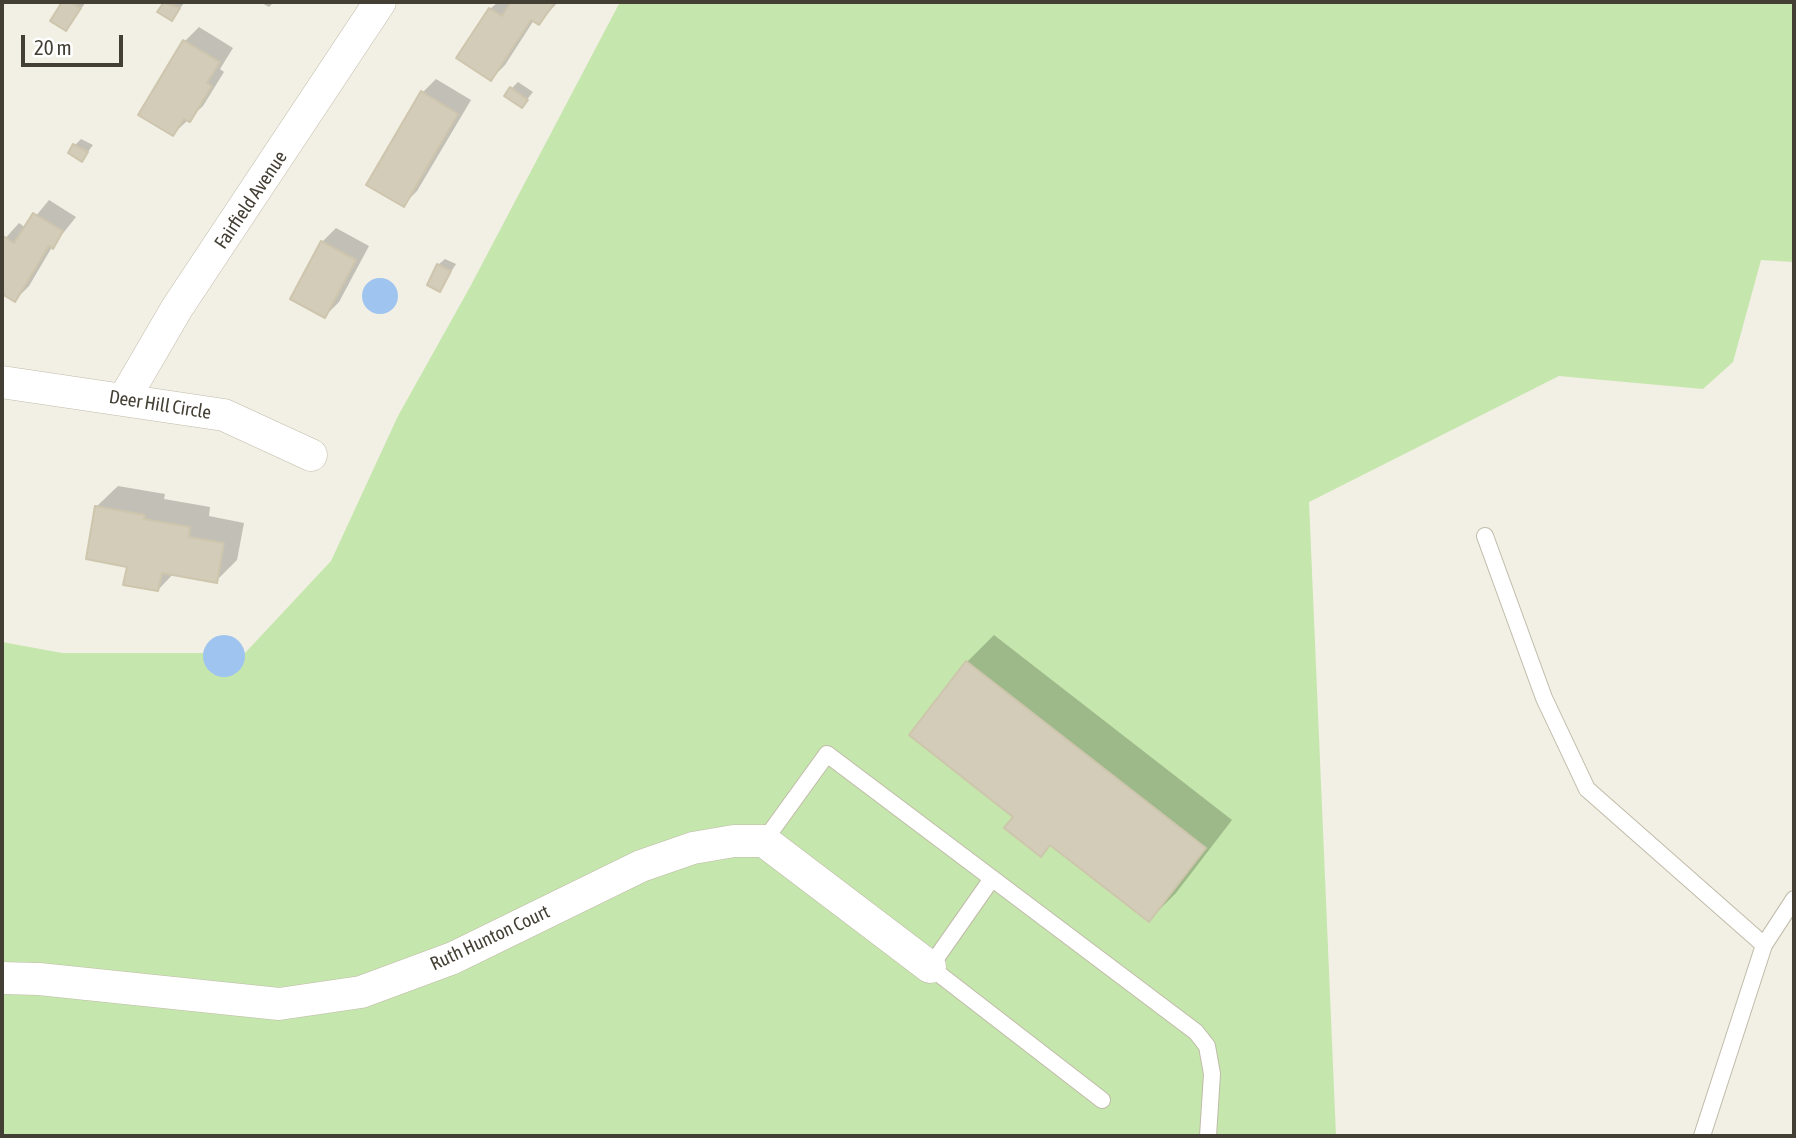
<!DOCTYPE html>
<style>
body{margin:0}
#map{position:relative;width:1796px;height:1138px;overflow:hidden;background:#f2efe4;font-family:"Asap Condensed",sans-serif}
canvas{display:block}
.frame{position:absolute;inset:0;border:4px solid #433f34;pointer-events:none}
.scale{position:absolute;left:21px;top:35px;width:102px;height:32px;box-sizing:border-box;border:4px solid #433f34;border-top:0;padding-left:9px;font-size:21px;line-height:24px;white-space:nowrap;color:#433f34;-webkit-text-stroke:5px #fff;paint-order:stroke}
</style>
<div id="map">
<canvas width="1796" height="1138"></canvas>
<div class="frame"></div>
<div class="scale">20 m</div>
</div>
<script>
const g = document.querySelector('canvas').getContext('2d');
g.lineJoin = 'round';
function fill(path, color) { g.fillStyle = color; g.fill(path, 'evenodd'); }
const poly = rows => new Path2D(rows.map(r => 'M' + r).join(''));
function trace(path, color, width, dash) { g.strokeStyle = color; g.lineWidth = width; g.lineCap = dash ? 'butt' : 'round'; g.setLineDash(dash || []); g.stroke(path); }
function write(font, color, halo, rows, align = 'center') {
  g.font = font + ' "Asap Condensed",sans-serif'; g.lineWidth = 5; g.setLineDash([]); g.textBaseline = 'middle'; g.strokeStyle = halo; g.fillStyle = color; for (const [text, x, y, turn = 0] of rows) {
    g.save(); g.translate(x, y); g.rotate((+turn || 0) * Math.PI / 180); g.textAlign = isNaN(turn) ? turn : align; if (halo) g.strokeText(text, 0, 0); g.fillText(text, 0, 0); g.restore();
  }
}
fill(poly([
 [620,2,1794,2,1794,262,1761,260,1733,362,1703,389,1559,376,1309,502,1336,1136,2,1136,2,642,62,653,245,653,331,561,398,416,470,287]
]), '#c5e6ac');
fill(poly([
 '362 296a18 18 0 1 1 36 0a18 18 0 1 1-36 0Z',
 '203 656a21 21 0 1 1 42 0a21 21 0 1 1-42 0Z'
]), '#9fc4ef');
fill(poly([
 [64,2,86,2,66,29,52,20],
 [166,2,185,2,171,19,160,12],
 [260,2,274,2,269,7],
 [498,2,558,2,539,23,534,20,505,65,491,79,490,9],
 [199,27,233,48,220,69,224,72,203,106,173,134,141,114,185,41],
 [436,79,471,100,417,191,403,205,422,93],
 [518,82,533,92,522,106,511,89],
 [81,139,93,145,82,160,75,145],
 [49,200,76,217,52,247,29,286,15,300,2,292,2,242,19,223,26,228],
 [336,228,369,246,339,302,325,316,322,242],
 [445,259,456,264,440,289,438,265],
 [118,486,165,494,164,499,210,507,209,516,244,523,237,560,216,581,174,573,158,590,129,565,97,506],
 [994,635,1232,820,1176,893,1149,920,1052,844,1041,855,1015,816,967,662]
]), '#0003');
const building = poly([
 [62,2,70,2,81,8,66,31,50,21,62,2],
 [164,2,180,8,172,21,157,12,164,2],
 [511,2,555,2,539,25,531,20,491,81,456,58,489,8,502,16,511,2],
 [183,40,220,62,207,83,212,86,190,122,184,119,173,136,138,115,183,40],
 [510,87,528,100,522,108,504,96,510,87],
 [421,91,458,114,404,207,366,185,421,91],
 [73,144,88,152,82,162,68,153,73,144],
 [33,213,63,231,53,249,49,246,15,302,2,294,2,239,3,236,14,243,33,213],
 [321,241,356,260,325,318,290,299,321,241],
 [437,264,451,271,440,292,427,285,437,264],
 [95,506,145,515,144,519,190,527,189,537,224,543,217,583,162,573,158,591,123,585,127,567,86,559,95,506],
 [966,661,1206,848,1149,922,1050,845,1041,857,1004,828,1013,817,909,735,966,661]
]);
fill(building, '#d3ccb9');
trace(building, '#cec5ad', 2);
const service = poly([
 [1485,536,1544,698,1587,789,1764,945,1794,899],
 [764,841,827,754,1196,1032,1207,1046,1212,1074,1208,1136],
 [991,880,930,967,1102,1100],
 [1702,1136,1764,945]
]);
const minor = poly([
 [2,382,224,415,311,455],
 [124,399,177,308,380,2],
 [2,978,39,979,279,1004,361,992,453,958,641,866,693,848,734,841,764,841,930,967]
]);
trace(service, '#c0bba9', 18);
trace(minor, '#c0bba9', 33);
trace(service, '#fff', 16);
trace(minor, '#fff', 32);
write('19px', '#433f34', '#fff', [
 ["Fairfield Avenue",251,200,-56],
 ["Deer Hill Circle",160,405,9],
 ["Ruth Hunton Court",490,938,-25]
]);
</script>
